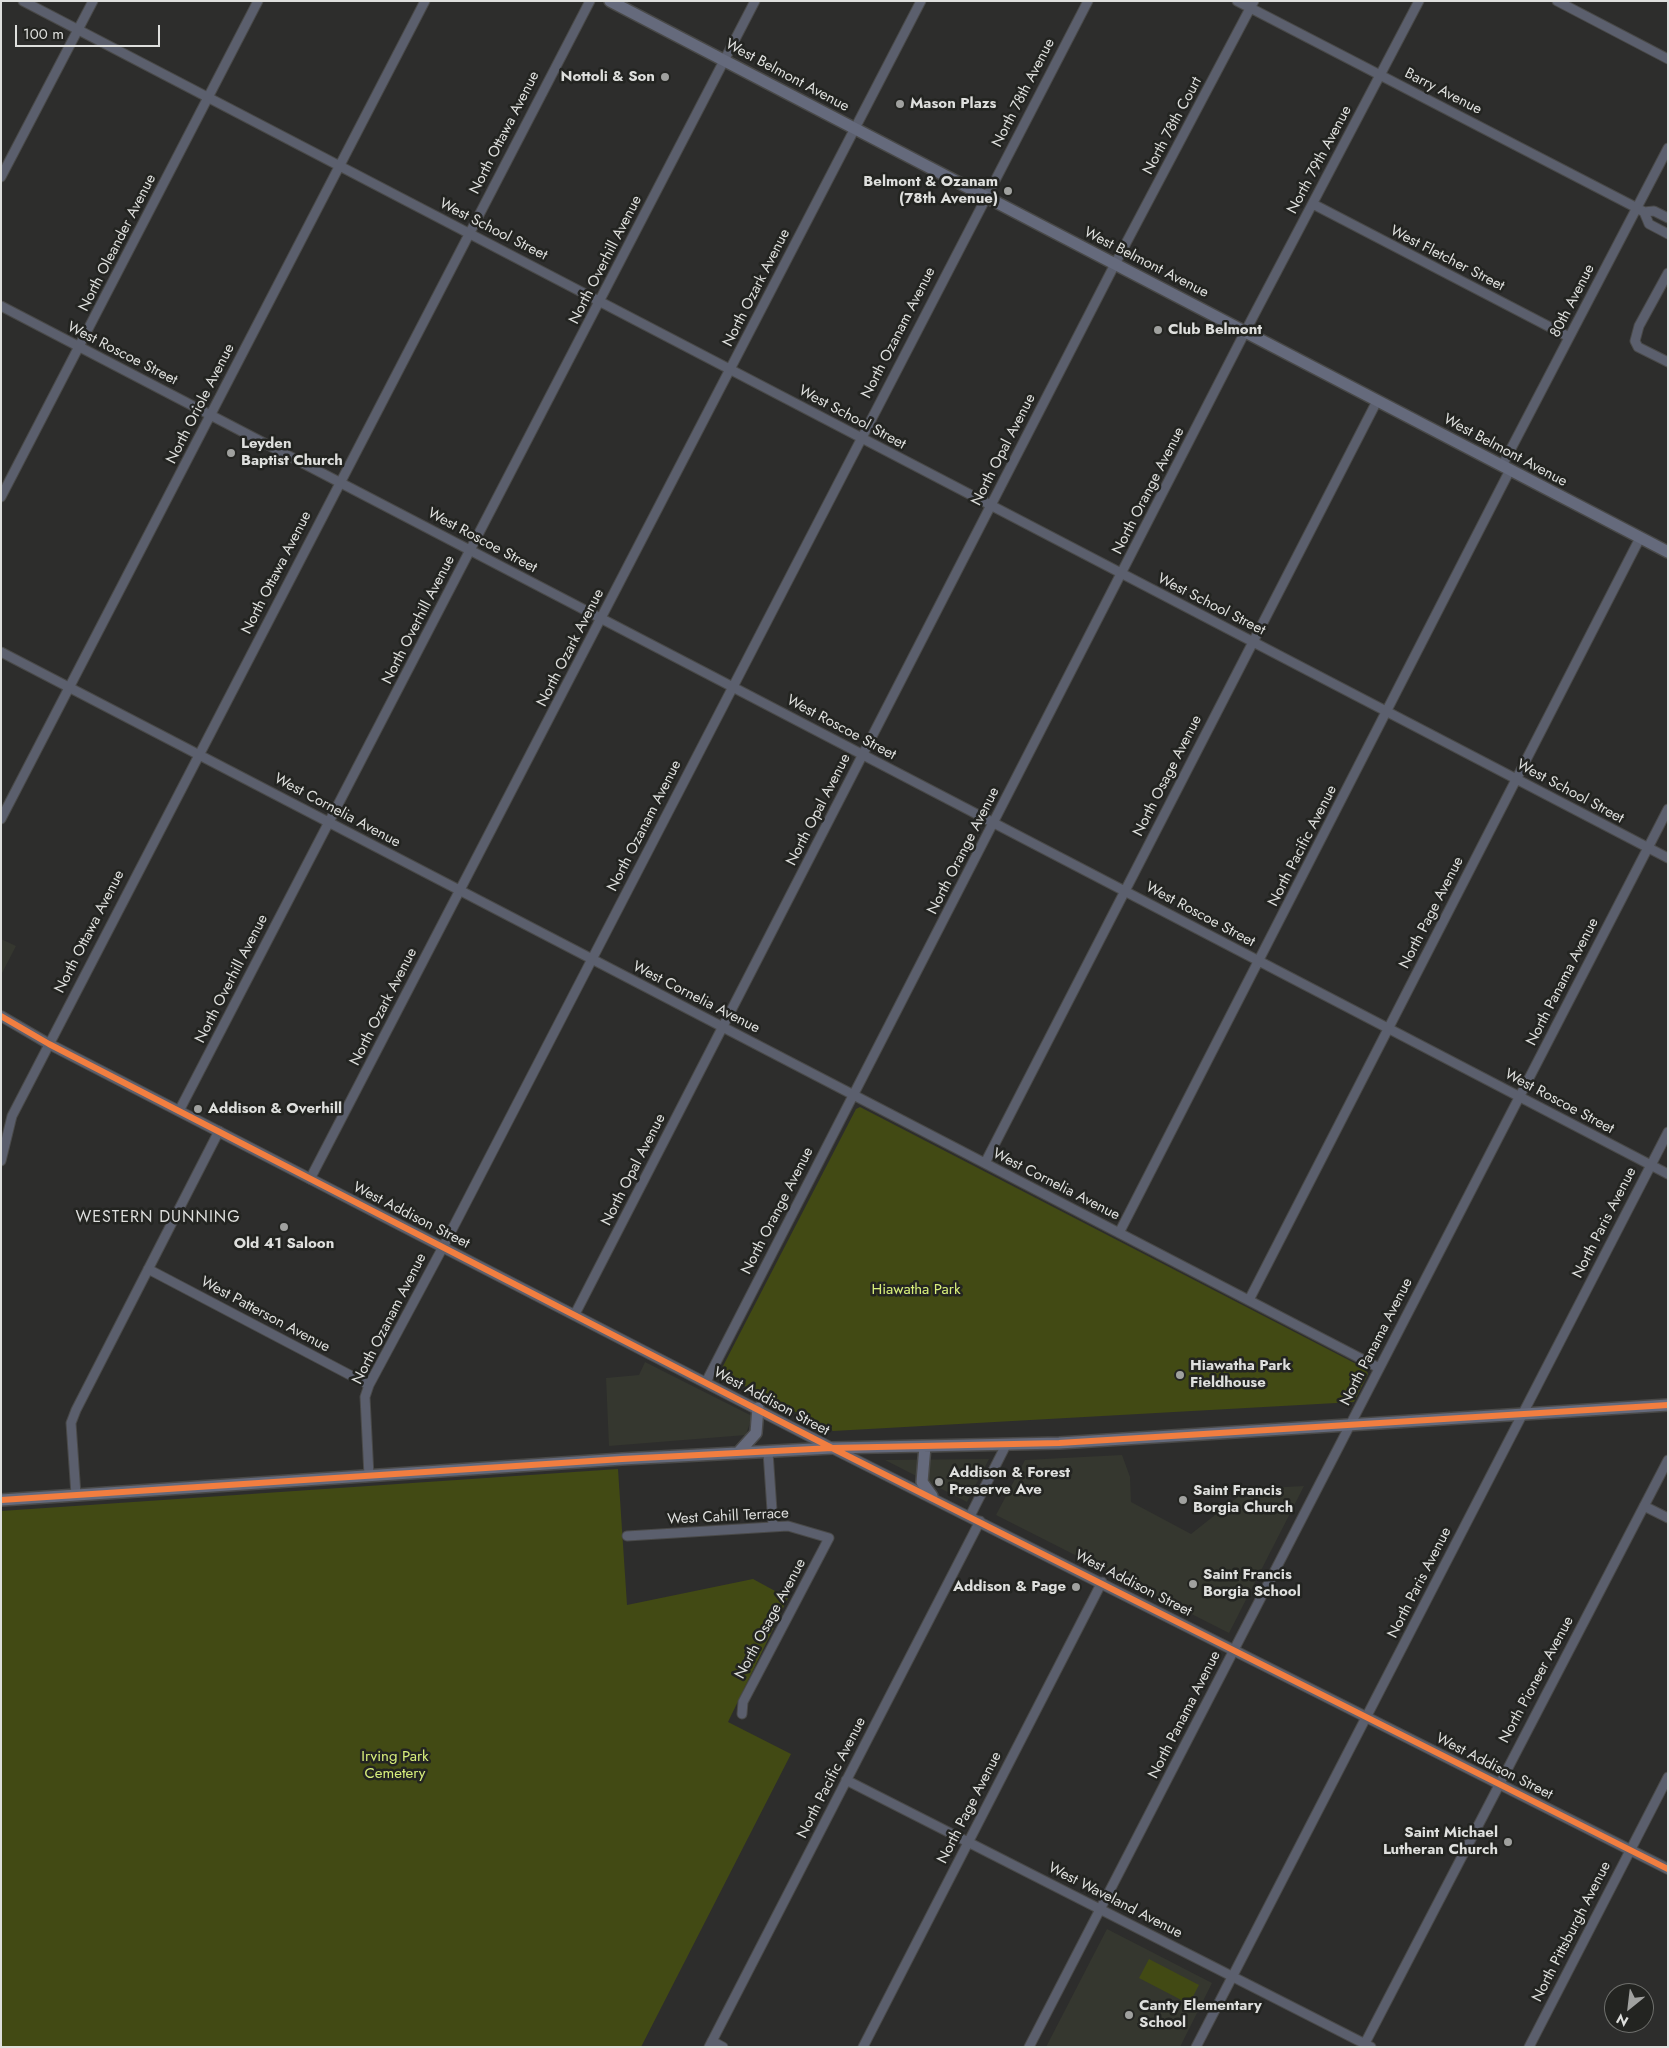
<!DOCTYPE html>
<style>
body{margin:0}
#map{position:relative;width:1669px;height:2048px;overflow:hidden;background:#2d2d2c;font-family:Jost,sans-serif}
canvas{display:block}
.frame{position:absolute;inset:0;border:2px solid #dedfdd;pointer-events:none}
.north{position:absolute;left:1604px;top:1983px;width:50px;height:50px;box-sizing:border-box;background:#232421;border:1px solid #6e6f6c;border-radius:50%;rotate:209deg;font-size:14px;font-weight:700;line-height:20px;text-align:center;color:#dedfdd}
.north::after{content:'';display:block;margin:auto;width:18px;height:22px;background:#a0a19f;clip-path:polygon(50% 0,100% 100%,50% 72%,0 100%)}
.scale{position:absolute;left:15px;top:25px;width:145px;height:22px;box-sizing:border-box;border:2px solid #dedfdd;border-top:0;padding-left:6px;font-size:15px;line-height:18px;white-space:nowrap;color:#dedfdd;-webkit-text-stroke:4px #232421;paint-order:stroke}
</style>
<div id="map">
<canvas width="1669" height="2048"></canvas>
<div class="frame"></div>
<div class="north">N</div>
<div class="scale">100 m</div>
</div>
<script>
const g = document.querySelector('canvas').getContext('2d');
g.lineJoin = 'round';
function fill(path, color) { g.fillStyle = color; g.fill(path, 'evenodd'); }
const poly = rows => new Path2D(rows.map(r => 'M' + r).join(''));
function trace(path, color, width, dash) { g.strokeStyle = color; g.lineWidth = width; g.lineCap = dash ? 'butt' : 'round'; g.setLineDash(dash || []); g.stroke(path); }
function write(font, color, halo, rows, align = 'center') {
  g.font = font + ' Jost,sans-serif'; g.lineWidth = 5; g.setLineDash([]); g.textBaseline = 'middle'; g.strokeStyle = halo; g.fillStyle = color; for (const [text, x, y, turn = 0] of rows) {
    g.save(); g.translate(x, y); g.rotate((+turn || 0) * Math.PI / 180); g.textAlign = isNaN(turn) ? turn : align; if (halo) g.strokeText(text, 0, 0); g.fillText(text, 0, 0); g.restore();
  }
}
fill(poly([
 [1,939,16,946,1,975],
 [645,1362,752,1416,746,1435,609,1446,606,1378,639,1375],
 [1122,1455,1130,1477,1131,1502,1191,1534,1248,1489,1304,1486,1229,1633,996,1515,1025,1460],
 [989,1459,967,1502,885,1460],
 [1107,1929,1212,1983,1180,2047,1046,2047]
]), '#35372f');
fill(poly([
 [860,1107,1366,1369,1368,1374,1354,1402,833,1431,725,1376,722,1372,722,1368,856,1109],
 [618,1469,627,1605,753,1579,788,1598,728,1722,791,1754,641,2047,1,2047,1,1511],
 [1149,1959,1199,1985,1189,2004,1139,1978]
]), '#424a14');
const minor = poly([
 [23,1,1668,858],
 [1237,1,1637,208,1644,212,1649,224,1668,234],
 [1557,1,1668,59],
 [1,177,93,1],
 [1313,204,1569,337],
 [1644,212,1654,211,1668,218],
 [1668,273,1639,326,1635,341,1638,347,1668,362],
 [1,306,1668,1174],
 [1502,466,1668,148],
 [1,497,258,1],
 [1,652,1379,1368],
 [1,819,425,1],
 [179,1111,755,1],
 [1,1161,12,1116,590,1],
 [985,1163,1377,401],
 [310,1179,921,1],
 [1119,1233,1510,470],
 [148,1269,369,1385],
 [1249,1300,1640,538],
 [575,1314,1115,264,1254,1],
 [706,1382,1245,332,1419,1],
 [768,1452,773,1525],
 [369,1476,365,1397,369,1385,443,1247,1088,1],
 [76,1495,71,1423,76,1410,219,1131],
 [1644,1506,1668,1518],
 [970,1516,1006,1445],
 [627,1536,788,1526,829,1538,743,1702,742,1714],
 [846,1780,1371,2047],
 [712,2041,723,2047],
 [709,2047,980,1521],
 [863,2047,1102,1582],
 [1029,2047,1668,809],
 [1196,2047,1668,1132],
 [1363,2047,1668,1460],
 [1529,2047,1668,1777]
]);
const tertiary = poly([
 [1,1016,49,1044,832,1448,1668,1869]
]);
const secondary = poly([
 [610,1,1668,552],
 [925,1446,922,1482,932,1496],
 [738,1453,756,1433,758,1408],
 [1,1500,622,1459,832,1448,1059,1443,1668,1405]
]);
trace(minor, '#494948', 11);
trace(tertiary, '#494948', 12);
trace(secondary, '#494948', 14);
trace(minor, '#5b5f6d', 9);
trace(tertiary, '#5b5f6d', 10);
trace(secondary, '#656a7c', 11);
trace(poly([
 [1,1016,49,1044,832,1448,1668,1869],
 [1,1500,622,1459,832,1448,1059,1443,1668,1405]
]), '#f27e40', 6);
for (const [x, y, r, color] of [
 [665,77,5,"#a0a19f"],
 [900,104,5,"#a0a19f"],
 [1008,191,5,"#a0a19f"],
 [1158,330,5,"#a0a19f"],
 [231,453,5,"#a0a19f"],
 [198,1109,5,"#a0a19f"],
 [284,1227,5,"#a0a19f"],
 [1180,1375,5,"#a0a19f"],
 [939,1482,5,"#a0a19f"],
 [1183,1500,5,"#a0a19f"],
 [1193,1584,5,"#a0a19f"],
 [1076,1587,5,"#a0a19f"],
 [1508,1842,5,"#a0a19f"],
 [1129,2015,5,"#a0a19f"]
]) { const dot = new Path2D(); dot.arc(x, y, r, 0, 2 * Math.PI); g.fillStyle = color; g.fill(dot); trace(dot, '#232421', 2); }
write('15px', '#dedfdd', '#232421', [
 ["West Belmont Avenue",787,76,28],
 ["Barry Avenue",1443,92,27],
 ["North 78th Avenue",1024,93,-63],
 ["North 78th Court",1173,126,-62],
 ["North Ottawa Avenue",505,133,-63],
 ["North 79th Avenue",1320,160,-62],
 ["West School Street",493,230,27],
 ["North Oleander Avenue",118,243,-63],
 ["West Fletcher Street",1447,259,27],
 ["North Overhill Avenue",606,260,-63],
 ["West Belmont Avenue",1146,263,27],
 ["North Ozark Avenue",757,288,-63],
 ["80th Avenue",1573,301,-63],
 ["North Ozanam Avenue",899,333,-63],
 ["West Roscoe Street",122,354,27],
 ["North Oriole Avenue",201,404,-63],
 ["West School Street",852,418,28],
 ["North Opal Avenue",1004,450,-63],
 ["West Belmont Avenue",1505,451,28],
 ["North Orange Avenue",1149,491,-63],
 ["West Roscoe Street",482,541,28],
 ["North Ottawa Avenue",277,573,-63],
 ["West School Street",1211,605,27],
 ["North Overhill Avenue",419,620,-63],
 ["North Ozark Avenue",571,648,-63],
 ["West Roscoe Street",841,728,28],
 ["North Osage Avenue",1168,776,-63],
 ["West School Street",1570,792,28],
 ["North Opal Avenue",819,810,-63],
 ["West Cornelia Avenue",337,811,28],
 ["North Ozanam Avenue",645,826,-63],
 ["North Pacific Avenue",1303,846,-63],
 ["North Orange Avenue",964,851,-63],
 ["North Page Avenue",1432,913,-63],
 ["West Roscoe Street",1200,915,28],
 ["North Ottawa Avenue",90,932,-63],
 ["North Overhill Avenue",232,979,-63],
 ["North Panama Avenue",1563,982,-63],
 ["West Cornelia Avenue",696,998,27],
 ["North Ozark Avenue",384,1007,-63],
 ["West Roscoe Street",1559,1102,28],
 ["North Opal Avenue",634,1170,-63],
 ["West Cornelia Avenue",1056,1185,27],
 ["North Orange Avenue",778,1211,-63],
 ["West Addison Street",411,1216,27],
 ["North Paris Avenue",1605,1223,-63],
 ["West Patterson Avenue",265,1315,28],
 ["North Ozanam Avenue",390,1319,-63],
 ["North Panama Avenue",1377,1342,-63],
 ["West Addison Street",771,1402,28],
 ["West Cahill Terrace",728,1517,-3],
 ["North Paris Avenue",1420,1583,-63],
 ["West Addison Street",1133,1584,27],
 ["North Osage Avenue",771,1619,-62],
 ["North Pioneer Avenue",1537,1680,-62],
 ["North Panama Avenue",1185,1715,-63],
 ["West Addison Street",1494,1767,27],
 ["North Pacific Avenue",832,1778,-63],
 ["North Page Avenue",970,1808,-63],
 ["West Waveland Avenue",1115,1901,27],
 ["North Pittsburgh Avenue",1572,1932,-63]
]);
write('bold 15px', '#dedfdd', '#232421', [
 ["Nottoli & Son",655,77,"right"],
 ["Mason Plazs",910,104],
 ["Belmont & Ozanam",998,182,"right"],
 ["(78th Avenue)",998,199,"right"],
 ["Club Belmont",1168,330],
 ["Leyden",241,444],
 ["Baptist Church",241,461],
 ["Addison & Overhill",208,1109],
 ["Old 41 Saloon",284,1244,"center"],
 ["Hiawatha Park",1190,1366],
 ["Fieldhouse",1190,1383],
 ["Addison & Forest",949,1473],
 ["Preserve Ave",949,1490],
 ["Saint Francis",1193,1491],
 ["Borgia Church",1193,1508],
 ["Saint Francis",1203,1575],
 ["Borgia School",1203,1592],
 ["Addison & Page",1066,1587,"right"],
 ["Saint Michael",1498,1833,"right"],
 ["Lutheran Church",1498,1850,"right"],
 ["Canty Elementary",1139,2006],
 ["School",1139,2023]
], 'left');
write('15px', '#d8ef7c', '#232421', [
 ["Hiawatha Park",916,1290],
 ["Irving Park",395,1757],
 ["Cemetery",395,1774]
]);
g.letterSpacing = '1px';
write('16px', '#dedfdd', '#232421', [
 ["WESTERN DUNNING",158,1218]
]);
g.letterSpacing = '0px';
</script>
